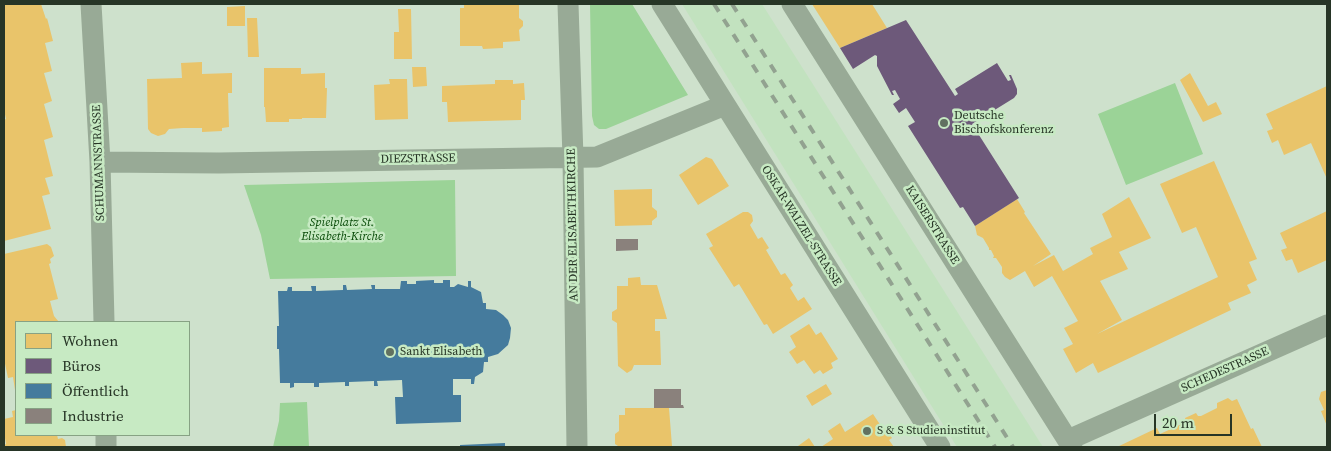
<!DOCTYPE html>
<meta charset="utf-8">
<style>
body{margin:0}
#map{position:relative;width:1331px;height:451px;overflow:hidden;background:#cee1cc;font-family:"Source Serif 4",serif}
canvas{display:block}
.frame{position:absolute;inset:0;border:5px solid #273526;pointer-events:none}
.legend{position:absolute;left:15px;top:321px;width:175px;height:115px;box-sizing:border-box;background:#c7eac3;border:1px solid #87a284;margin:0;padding:6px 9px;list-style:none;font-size:15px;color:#273526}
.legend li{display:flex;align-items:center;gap:10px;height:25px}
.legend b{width:25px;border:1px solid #87a284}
.scale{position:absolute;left:1154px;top:414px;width:78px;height:22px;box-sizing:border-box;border:2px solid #273526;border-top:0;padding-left:6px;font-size:15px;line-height:18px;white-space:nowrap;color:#273526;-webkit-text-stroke:4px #c7eac3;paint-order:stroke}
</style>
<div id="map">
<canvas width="1331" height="451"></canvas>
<div class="frame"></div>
<ul class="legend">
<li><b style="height:14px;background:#e9c46a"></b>Wohnen</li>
<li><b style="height:14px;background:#6d597a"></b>Büros</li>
<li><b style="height:14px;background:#457b9d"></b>Öffentlich</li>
<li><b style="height:14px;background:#8a817c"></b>Industrie</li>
</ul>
<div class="scale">20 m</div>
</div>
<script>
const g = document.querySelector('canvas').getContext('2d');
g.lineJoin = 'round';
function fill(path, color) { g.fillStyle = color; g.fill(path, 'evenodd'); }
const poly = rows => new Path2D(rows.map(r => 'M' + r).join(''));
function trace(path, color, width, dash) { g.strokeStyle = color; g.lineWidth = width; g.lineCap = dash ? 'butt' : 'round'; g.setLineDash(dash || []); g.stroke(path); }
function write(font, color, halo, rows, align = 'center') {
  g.font = font + ' "Source Serif 4",serif'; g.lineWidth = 5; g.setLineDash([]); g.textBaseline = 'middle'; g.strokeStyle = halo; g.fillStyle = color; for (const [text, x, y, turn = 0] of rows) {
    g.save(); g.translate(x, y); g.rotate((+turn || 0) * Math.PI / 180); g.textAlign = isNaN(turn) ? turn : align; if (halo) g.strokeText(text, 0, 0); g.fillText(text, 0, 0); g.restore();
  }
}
fill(poly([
 [682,4,762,4,1043,447,957,447]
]), '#c2e2bf');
fill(poly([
 [590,4,632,4,688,95,606,129,599,129,594,125,592,116],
 [1175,83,1203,154,1126,185,1098,114],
 [455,180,456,276,270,279,261,235,244,185],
 [307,402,309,447,273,447,279,421,280,403]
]), '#9bd397');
fill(poly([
 [4,4,41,4,46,19,47,18,53,41,45,43,52,71,44,73,52,101,44,104,53,137,44,140,53,176,45,178,50,194,42,196,51,229,4,241,4,120,6,119,4,110],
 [464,4,519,4,519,18,523,21,523,26,519,30,520,41,503,42,503,48,483,49,482,46,460,46,460,8,464,8],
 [812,4,872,4,887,28,840,48],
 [245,6,245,26,227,26,227,7],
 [398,9,411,9,412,59,394,59,394,32,399,32],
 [247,18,257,18,259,57,248,57],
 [202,62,202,74,232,73,232,93,228,93,229,127,222,128,222,131,202,132,202,128,183,128,169,129,165,134,158,136,151,133,148,129,147,79,182,78,181,63],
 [412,67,426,67,427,86,413,87],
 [264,68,301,68,301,74,325,73,325,88,327,88,326,118,302,118,302,119,289,119,289,122,266,122,265,107,264,107],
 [1190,73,1208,106,1216,102,1222,114,1203,122,1180,80],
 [389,79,407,79,408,119,375,120,374,85,390,84],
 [495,80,513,80,513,84,524,83,525,100,521,100,521,120,448,122,447,102,442,102,442,86,495,84],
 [1327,86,1327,179,1311,143,1284,155,1278,140,1272,143,1267,131,1273,129,1266,114],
 [706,157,712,159,729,186,698,205,679,175],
 [1214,161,1257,259,1249,262,1257,280,1247,285,1251,293,1228,303,1231,310,1098,373,1093,363,1076,373,1063,349,1073,344,1064,328,1078,321,1052,276,1034,287,1025,271,1010,280,1005,277,1002,273,1002,267,996,258,993,258,994,256,991,250,989,250,989,248,983,238,977,235,975,226,1017,199,1025,212,1024,213,1051,254,1033,266,1054,255,1063,271,1093,254,1090,248,1112,237,1102,214,1129,197,1151,238,1119,252,1128,269,1100,281,1122,320,1097,334,1218,277,1196,227,1182,233,1160,184],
 [652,189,652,207,657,211,657,217,652,221,652,225,615,226,614,190],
 [1327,211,1327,260,1298,273,1292,259,1286,261,1281,250,1287,248,1280,233],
 [743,212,748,212,752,215,753,221,750,225,758,239,762,237,769,248,766,250,781,275,785,273,793,285,790,288,798,301,804,297,812,309,773,334,767,324,764,325,739,284,734,287,709,248,713,246,706,234],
 [47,244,51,247,54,256,50,259,51,263,49,264,58,299,50,301,54,316,59,322,16,322,15,390,13,377,8,378,4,359,4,254],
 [640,277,641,285,657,285,667,319,655,319,655,331,660,331,661,365,634,365,632,370,627,373,618,366,617,323,612,320,612,312,617,309,617,286,628,286,628,278],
 [809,324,816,335,821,332,838,359,831,363,833,368,823,374,820,370,814,374,804,360,797,364,789,352,796,347,790,336],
 [826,384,832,394,812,406,806,396],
 [1327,390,1327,426,1321,411,1324,410,1319,399,1321,392],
 [1228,398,1232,401,1237,399,1251,429,1253,428,1262,447,1117,447,1157,428,1160,434,1186,422,1185,418,1196,413,1198,416,1201,416,1217,408,1217,403],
 [625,408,669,408,672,446,618,446,615,444,615,434,619,431,619,415,625,415],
 [16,410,16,435,57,435,58,439,62,438,65,440,66,447,4,447,4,445,6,444,4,432,4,419,13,417,12,411],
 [873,414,883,429,885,428,892,438,889,440,894,447,821,447,833,439,828,431,840,423,845,432],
 [809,438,815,447,799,447,798,446]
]), '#e9c46a');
fill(poly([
 [906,20,955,96,958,94,955,89,997,63,1008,81,1011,80,1009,75,1011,75,1017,89,1017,94,1014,98,972,124,1019,198,975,226,963,207,960,208,908,126,915,122,906,108,899,113,893,104,900,99,895,90,892,91,894,95,892,95,877,66,877,56,875,55,853,69,840,48]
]), '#6d597a');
fill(poly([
 [434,280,434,283,443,283,443,280,450,280,450,287,454,287,458,284,468,287,468,281,471,281,471,287,481,292,483,303,486,303,486,309,496,310,503,315,508,320,511,328,510,338,508,345,498,354,488,357,488,362,484,362,483,372,475,377,474,384,471,384,471,379,453,379,453,395,461,395,461,422,396,424,395,397,403,397,402,380,377,381,378,386,374,386,374,381,349,382,349,386,345,386,345,382,319,383,319,387,314,387,314,383,294,383,294,387,290,388,290,383,280,383,279,349,277,349,277,326,279,326,278,291,287,291,288,287,292,287,292,291,312,291,311,286,316,286,316,291,343,290,343,285,346,285,347,290,372,289,371,285,375,285,375,289,400,289,401,281,407,281,407,284,416,284,416,281],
 [505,443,505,447,460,447,460,445]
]), '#457b9d');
fill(poly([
 [616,239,638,239,638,250,616,251],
 [654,389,681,389,681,405,683,405,684,408,654,408]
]), '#8a817c');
trace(poly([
 [91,4,100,162,104,322],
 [568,4,573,158,577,447],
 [662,4,940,447],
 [792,4,1072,447],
 [100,162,219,163,597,157,725,105],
 [106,435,106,447],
 [1068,440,1327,325]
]), '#98aa96', 21);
trace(poly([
 [714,4,995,447],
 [732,4,1013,447]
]), '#92a290', 4, [9, 9]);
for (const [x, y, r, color] of [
 [944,123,5,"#617160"],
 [390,352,5,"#617160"],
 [867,431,5,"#617160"]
]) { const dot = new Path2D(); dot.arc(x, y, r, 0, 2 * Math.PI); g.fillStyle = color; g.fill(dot); trace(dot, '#c7eac3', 2); }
write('12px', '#273526', '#c7eac3', [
 ["Deutsche",954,116],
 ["Bischofskonferenz",954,130],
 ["Sankt Elisabeth",400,352],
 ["S & S Studieninstitut",877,431]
], 'left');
write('12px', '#273526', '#c7eac3', [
 ["DIEZSTRASSE",418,159,-1],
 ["SCHUMANNSTRASSE",99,163,-92],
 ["AN DER ELISABETHKIRCHE",573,225,-91],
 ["KAISERSTRASSE",932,225,58],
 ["OSKAR-WALZEL-STRASSE",801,226,58],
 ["SCHEDESTRASSE",1225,370,-24]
]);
write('italic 12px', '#074907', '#c7eac3', [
 ["Spielplatz St.",342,223],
 ["Elisabeth-Kirche",342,237]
]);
</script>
